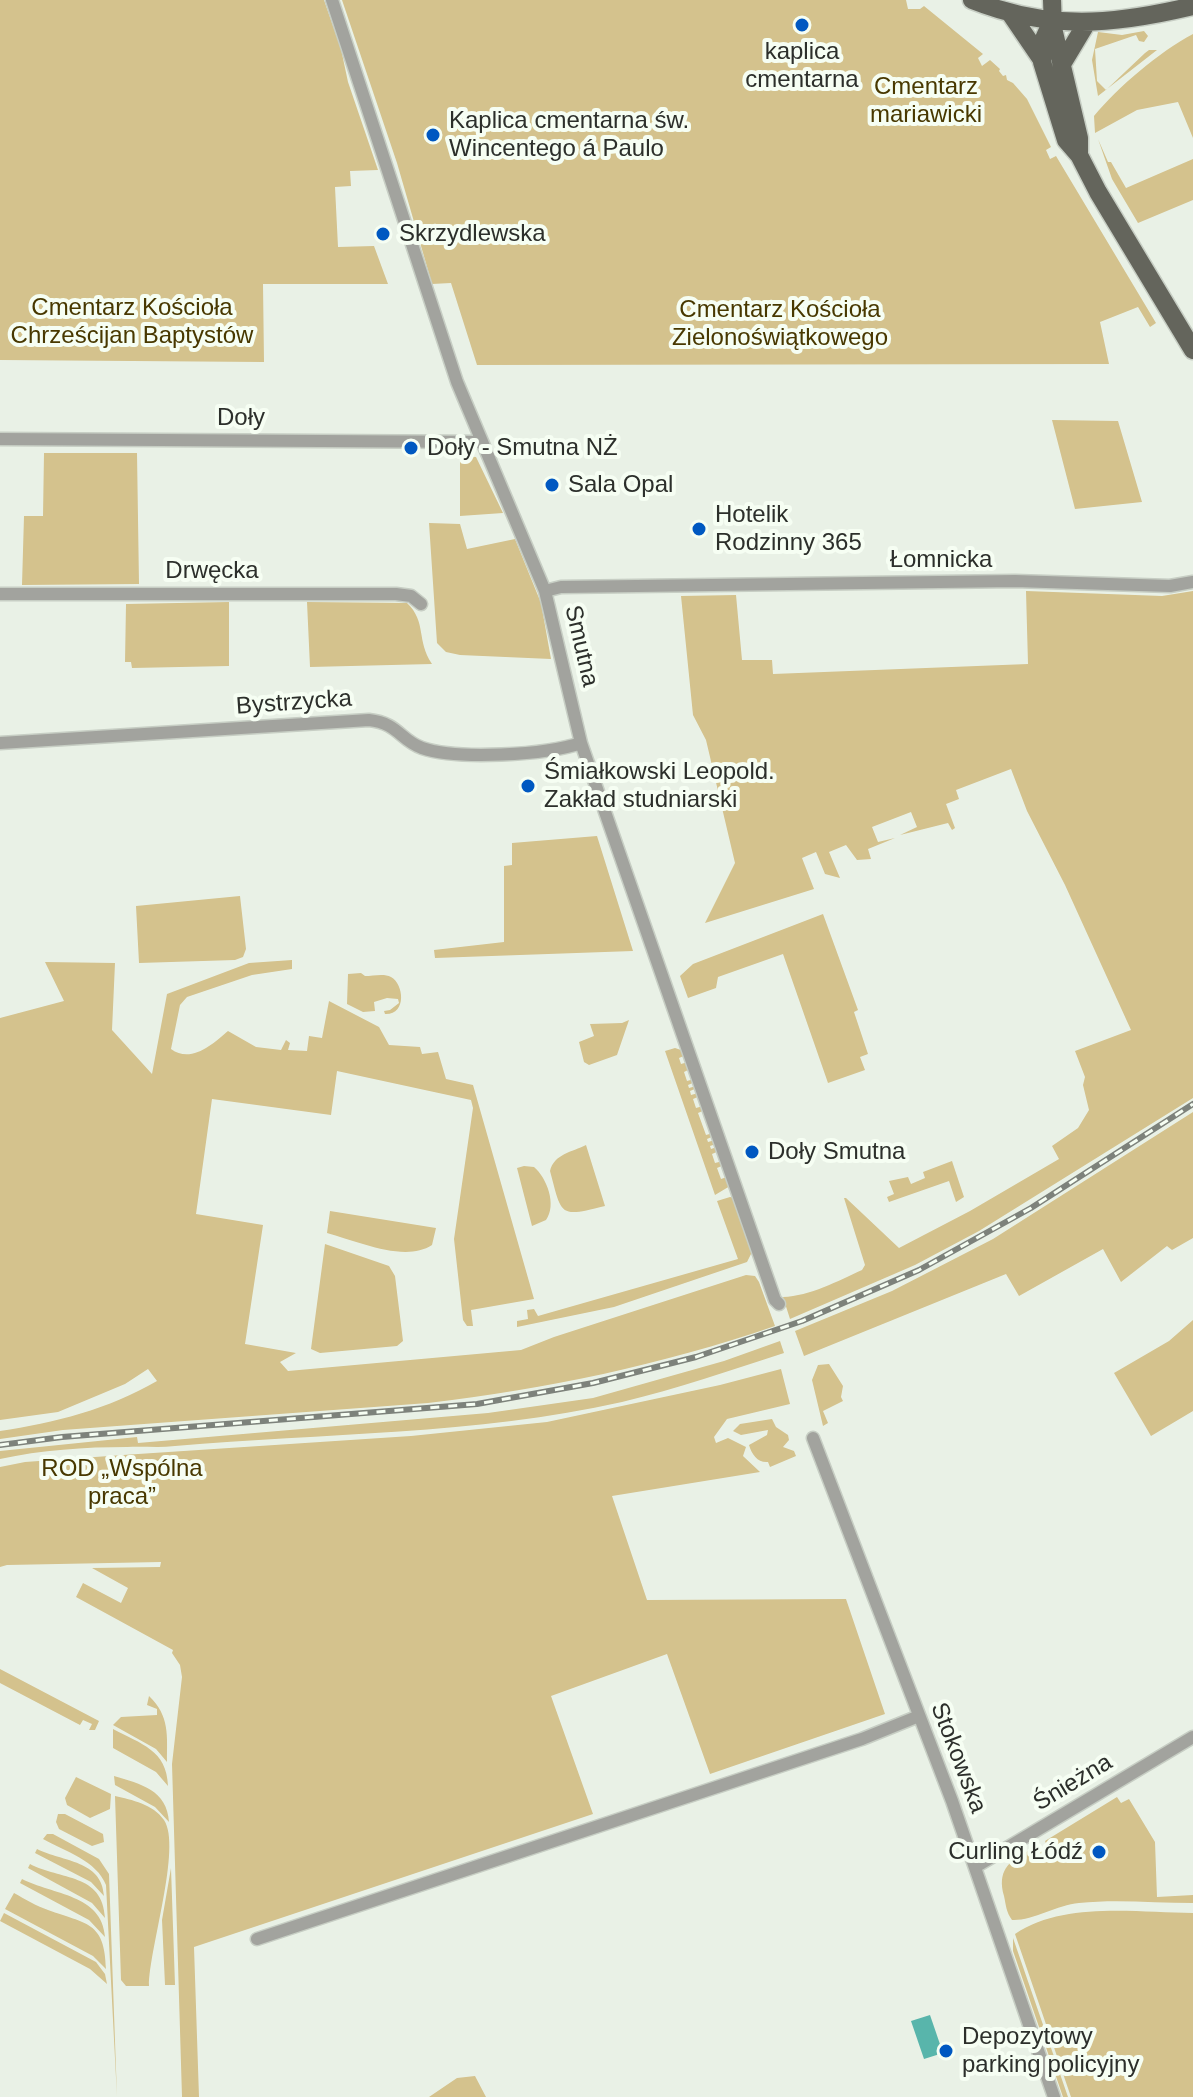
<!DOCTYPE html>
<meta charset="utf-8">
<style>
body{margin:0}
canvas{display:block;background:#e9f1e6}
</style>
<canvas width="1193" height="2097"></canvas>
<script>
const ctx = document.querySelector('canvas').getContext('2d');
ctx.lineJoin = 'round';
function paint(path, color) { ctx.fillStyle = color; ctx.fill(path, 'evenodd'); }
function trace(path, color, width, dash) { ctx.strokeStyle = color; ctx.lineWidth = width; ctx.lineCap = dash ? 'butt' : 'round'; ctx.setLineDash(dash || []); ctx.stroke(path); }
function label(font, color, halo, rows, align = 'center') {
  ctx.font = font + ' Arial,sans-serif'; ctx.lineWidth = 8; ctx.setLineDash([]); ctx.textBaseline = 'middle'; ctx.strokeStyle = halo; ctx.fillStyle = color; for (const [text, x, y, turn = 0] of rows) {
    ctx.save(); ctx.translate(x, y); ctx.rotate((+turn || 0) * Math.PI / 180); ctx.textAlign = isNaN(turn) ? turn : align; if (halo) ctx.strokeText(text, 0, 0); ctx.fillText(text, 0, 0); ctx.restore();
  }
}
const green = new Path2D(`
 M0,0H324L341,49L348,82L378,170L350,171L351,186L335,187L338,247L374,246L388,284H263L264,362L0,360Z
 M342,0H906L908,9H920L924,6L983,54L978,58L982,66L990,60L1000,69L999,71L1003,76L1006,75L1007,80L1013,83L1027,99L1051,147L1046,150L1050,159L1056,156L1156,323L1150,327L1138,307L1100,322L1109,364L477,365L451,283L432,284L397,163Z
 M1144,31L1148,36L1144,42L1139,41L1136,35L1095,49L1097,81L1106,90L1145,53L1149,50H1157L1098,96L1092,60L1098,32L1122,35Z
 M1193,34V138L1178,102L1137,110L1095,133L1094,116C1118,87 1159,52 1193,34Z
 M1098,139L1108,162H1111L1126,188L1193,159V200L1138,223L1112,179Z
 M1052,420L1118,421L1142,502L1075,509Z
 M44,453H137L139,584L22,585L24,516H43Z
 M460,456L476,457L503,513L460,516Z
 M429,523L460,524L467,549L515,539L541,603L551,659L460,655L446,652L437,643Z
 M1026,591L1162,596L1193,591V1098L979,1231L915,1265L790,1319L783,1297C810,1296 838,1281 862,1270L865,1265L844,1198H846L899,1248L970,1211L1059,1159L1052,1146L1078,1128L1089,1110L1083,1085L1085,1077L1075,1051L1131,1030L1065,885L1027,811L1011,769L956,790L959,799L946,804L955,828L952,830L948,823L900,835L917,827L911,812L872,827L878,842L895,838L868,849L871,859L857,860L846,845L829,852L840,878L825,874L816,852L802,858L814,889L705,923L735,863L706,740L693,715L681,596L736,595L742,660H772L773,674L1028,664Z
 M229,602V666L132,668L131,662H125L126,604Z
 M307,602L407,603C427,622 416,640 432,664L310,667Z
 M597,836L633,951L435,958L434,950L504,942V866L512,865V843Z
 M240,896L246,949L243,957L235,960L139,963L136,906Z
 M823,914L858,1010L854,1012L868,1054L860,1057L865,1070L828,1083L783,954L718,977L716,988L688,998L680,976L693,964Z
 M292,960V969L252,975L187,997L180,1005L171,1049C191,1064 213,1044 228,1031L256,1047L281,1050L286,1040L290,1043L288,1050L307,1051L309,1036L322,1038L329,1001L379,1027L389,1045L420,1047L422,1054L438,1052L446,1079L473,1085L534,1299L471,1310L473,1326H467L463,1320L454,1239L473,1108L471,1100L337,1071L331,1115L212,1099L196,1214L263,1225L245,1344L296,1353L280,1362L288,1371L521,1350L554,1337L746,1275L755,1276L759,1282L775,1326C661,1365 547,1389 428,1403L63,1430L0,1439V1431C54,1423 109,1409 157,1381L148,1369L125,1384L58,1412L0,1420V1018L64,1001L45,962L115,963L112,1030L152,1074L167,994L249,963Z
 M361,973L365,976C373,976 384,973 391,977C404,984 407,1015 385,1014L384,1011L390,1010L399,1003L398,999L387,998L374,1002L375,1011L363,1012L347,1004L348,974Z
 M629,1020L617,1055L589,1065L584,1062L579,1042L594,1036L590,1024L622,1023Z
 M675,1048L684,1051L686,1055L679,1058L681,1064L688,1062L690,1069L684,1072L687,1081L694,1079L695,1082L688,1085L689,1088L696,1086L697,1088L690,1091L691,1095L698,1093L700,1096L693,1099L696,1108L703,1106L705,1110L698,1113L706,1135L713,1133L714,1136L707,1139L708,1142L715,1140L716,1144L710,1146L711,1149L717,1147L719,1151L712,1154L715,1163L723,1161L724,1165L717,1168L721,1179L727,1177L730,1186L715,1195L665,1051Z
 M1193,1112V1238L1172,1250L1167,1246L1121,1282L1103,1249L1019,1296L1006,1274L804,1356L795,1331L892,1291L993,1239Z
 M586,1145L605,1206C558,1218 562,1215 550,1171C554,1154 572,1152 586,1145Z
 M952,1161L964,1197L956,1202L949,1181L889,1202L887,1197L894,1194L889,1181L908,1177L911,1184L925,1178L923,1172Z
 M524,1166L534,1167C547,1178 557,1205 546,1220L532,1226L517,1168Z
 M730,1197L735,1198L753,1250L747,1262L614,1307L517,1327V1321L528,1319L527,1310L534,1309L538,1316L738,1259L717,1201Z
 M330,1211L436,1228L432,1245C405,1263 357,1241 327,1233Z
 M325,1244L389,1266L395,1276L403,1341L397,1346L320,1353L311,1349Z
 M1193,1320V1411L1151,1436L1114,1373L1169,1341Z
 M780,1341L784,1353C731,1370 677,1389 622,1402C476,1435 323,1433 175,1446C159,1448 143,1446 127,1447C85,1447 41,1450 0,1459V1451L137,1437L138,1443L488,1413L593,1398L724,1361Z
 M829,1364L843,1386L841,1397L843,1401L823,1411L828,1423L823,1426L812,1380L818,1365Z
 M781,1369L790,1404L727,1419L714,1437L716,1443L728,1438L746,1447L743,1456L760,1472L612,1496L647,1600L846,1599L885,1714L710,1774L667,1654L551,1696L593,1814L194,1947L199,2097H182L172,1764L182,1677L180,1665L172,1653L173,1650L76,1597L83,1583L121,1603L128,1588L92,1568L160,1567L161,1562L7,1565L0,1567V1467L25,1462L123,1455L411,1436L547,1422L720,1385Z
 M772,1419L776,1427L788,1435L789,1440L783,1447L794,1451L796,1456L770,1467L768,1462C758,1463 752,1455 749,1445L767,1435L768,1430L741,1435L733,1431L740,1424Z
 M0,1669L99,1721L95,1730H89L92,1724L83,1720L80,1725L0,1683Z
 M149,1696C170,1716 167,1736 167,1762L156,1749L113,1725L121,1717L157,1715V1709L147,1705Z
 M113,1729C141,1744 167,1750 168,1786L156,1772L113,1748Z
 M114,1776C141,1784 167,1790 169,1822L155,1807L115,1785Z
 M76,1777L111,1794L110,1809L90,1818L67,1805L65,1798Z
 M115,1796C132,1800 153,1804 164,1820C182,1847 149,1949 149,1986H126L121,1980Z
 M1117,1797L1121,1803L1129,1799L1155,1842L1157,1897L1193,1895V1903C1155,1903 1116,1899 1079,1903C1057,1905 1032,1921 1012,1920C1006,1912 1006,1905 1004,1896C997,1872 1008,1861 1028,1851L1032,1856L1048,1848L1045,1841Z
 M58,1814H65L103,1834L104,1842L92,1846L59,1829L56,1822Z
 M47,1834H53L99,1859L109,1874L117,2097L106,1885C97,1861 65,1851 43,1839Z
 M37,1849C63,1862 102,1860 104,1896L91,1882L35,1853Z
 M30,1864C60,1880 103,1873 105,1918L92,1903L28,1868Z
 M171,1868L175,1985H165L162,1920Z
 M22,1879C53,1895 102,1894 105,1937L89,1920L20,1883Z
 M14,1893C25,1899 36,1906 48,1910C86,1924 105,1921 106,1969L93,1956L5,1909Z
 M4,1913L96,1962L105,1974L107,1984L90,1969L0,1921Z
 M1193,1913V2097H1071L1015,1934C1064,1901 1137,1913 1193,1913Z
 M1013,1938L1068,2097H1063L1013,1951Z
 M475,2076L486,2097H429L457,2078Z`);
const water = new Path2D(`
 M930,2015L943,2053L924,2059L911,2021Z`);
const minor = new Path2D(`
 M332,0L457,382L545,591L581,743L775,1300L779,1304
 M0,439L482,442
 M545,591L561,587L1015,581L1170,586L1193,582
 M0,594H396L411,596L421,604
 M0,743L369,720C398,723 400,740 422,748C457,760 546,755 581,743
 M813,1438L952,1801L1054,2097
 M975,1867L1193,1737
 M257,1939L862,1739L919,1716`);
const primary = new Path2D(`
 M972,0C1050,31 1113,25 1193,6
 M1052,0L1053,28L1079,138V155
 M1010,13L1042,60
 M1052,21L1043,41L1042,62L1066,140L1079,155L1098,192L1193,350
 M1062,64L1086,24`);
const rail = new Path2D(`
 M0,1445L62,1437L477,1404L593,1383L696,1357L802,1321L919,1270L1031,1208L1193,1104`);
const markers = [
 [802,25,8,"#0058c1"],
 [433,135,8,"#0058c1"],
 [383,234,8,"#0058c1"],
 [411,448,8,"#0058c1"],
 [552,485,8,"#0058c1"],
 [699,529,8,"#0058c1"],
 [528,786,8,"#0058c1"],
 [752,1152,8,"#0058c1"],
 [1099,1852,8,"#0058c1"],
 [946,2051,8,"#0058c1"]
];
const poiNames = [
 ["kaplica",802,52,"center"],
 ["cmentarna",802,80,"center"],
 ["Kaplica cmentarna św.",449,121],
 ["Wincentego á Paulo",449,149],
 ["Skrzydlewska",399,234],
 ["Doły - Smutna NŻ",427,448],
 ["Sala Opal",568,485],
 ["Hotelik",715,515],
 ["Rodzinny 365",715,543],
 ["Śmiałkowski Leopold.",544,772],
 ["Zakład studniarski",544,800],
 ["Doły Smutna",768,1152],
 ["Curling Łódź",1083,1852,"right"],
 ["Depozytowy",962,2037],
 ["parking policyjny",962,2065]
];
const parkNames = [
 ["Cmentarz",926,87],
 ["mariawicki",926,115],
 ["Cmentarz Kościoła",132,308],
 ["Chrześcijan Baptystów",132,336],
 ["Cmentarz Kościoła",780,310],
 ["Zielonoświątkowego",780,338],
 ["ROD „Wspólna",122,1469],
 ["praca”",122,1497]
];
const streetNames = [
 ["Doły",241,418],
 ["Łomnicka",941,560],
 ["Drwęcka",212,571],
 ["Smutna",581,646,77],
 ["Bystrzycka",294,703,-4],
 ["Stokowska",958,1758,69],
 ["Śnieżna",1073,1783,-31]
];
paint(green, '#d4c28d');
paint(water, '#58b5ab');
trace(minor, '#c7cec4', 15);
trace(primary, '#c7cec4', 21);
trace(minor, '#a2a39e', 12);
trace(primary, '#64655c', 18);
trace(rail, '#7d827b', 6);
trace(rail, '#f6fef3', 3, [9]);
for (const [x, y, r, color] of markers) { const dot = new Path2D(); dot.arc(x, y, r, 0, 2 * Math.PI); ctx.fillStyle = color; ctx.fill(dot); trace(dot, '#f6fef3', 3); }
label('24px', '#2c2f2b', '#f6fef3', poiNames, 'left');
label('24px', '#483800', '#f6fef3', parkNames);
label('24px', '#2c2f2b', '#f6fef3', streetNames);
</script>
